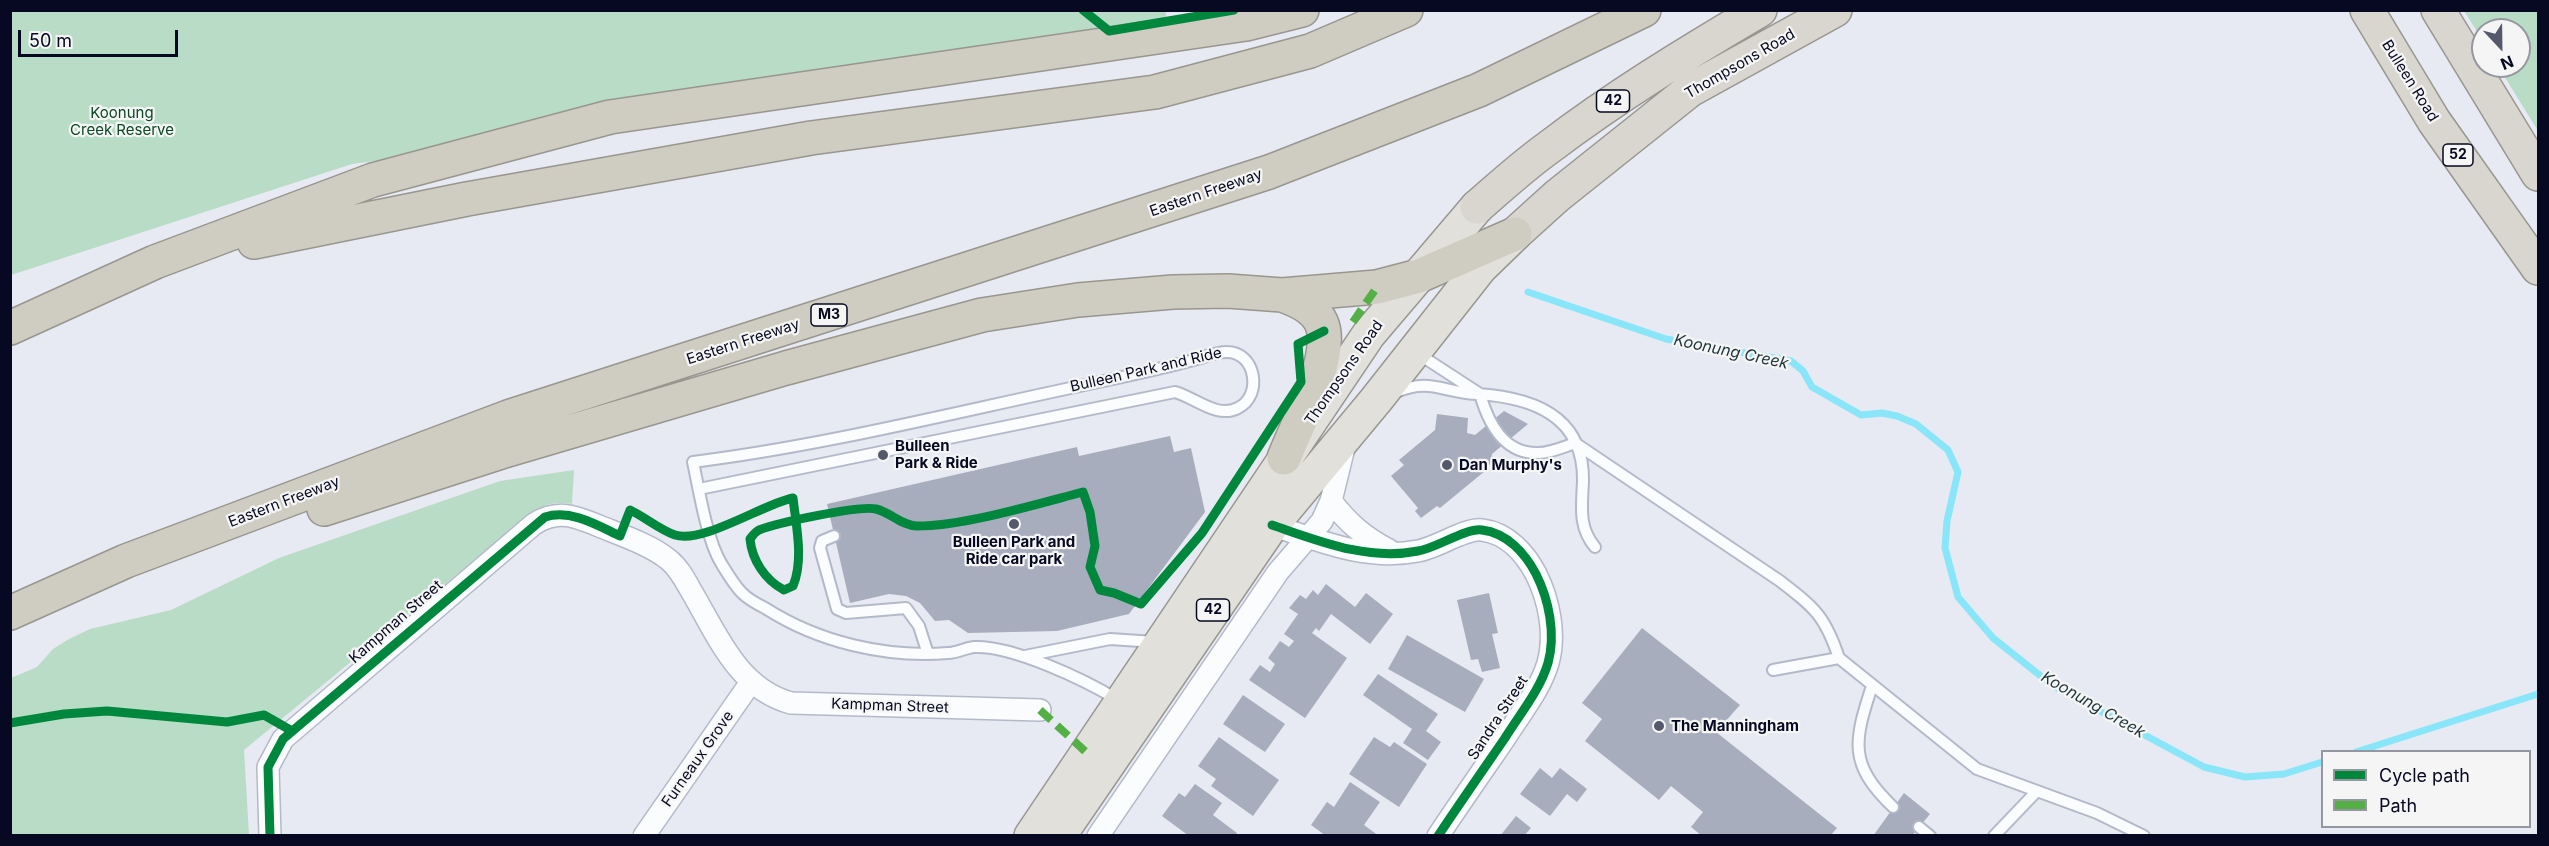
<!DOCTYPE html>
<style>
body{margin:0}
#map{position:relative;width:2549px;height:846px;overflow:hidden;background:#e7eaf2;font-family:Inter,sans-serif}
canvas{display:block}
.frame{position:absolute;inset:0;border:12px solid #060921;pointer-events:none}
.legend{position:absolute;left:2321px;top:750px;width:210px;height:78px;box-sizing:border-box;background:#f5f5f5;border:2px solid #9597a0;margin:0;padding:8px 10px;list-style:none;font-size:18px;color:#060921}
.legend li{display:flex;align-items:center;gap:12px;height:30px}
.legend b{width:30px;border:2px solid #9597a0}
.north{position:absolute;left:2471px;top:18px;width:60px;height:60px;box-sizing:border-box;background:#f5f5f5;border:2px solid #9597a0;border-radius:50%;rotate:158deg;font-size:16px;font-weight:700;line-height:24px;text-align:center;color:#060921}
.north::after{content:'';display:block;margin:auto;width:21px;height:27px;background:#55586a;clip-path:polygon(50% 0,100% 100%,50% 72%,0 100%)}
.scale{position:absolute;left:18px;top:30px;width:160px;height:27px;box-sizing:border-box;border:3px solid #060921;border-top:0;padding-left:8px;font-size:18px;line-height:21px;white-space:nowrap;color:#060921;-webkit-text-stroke:4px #f5f5f5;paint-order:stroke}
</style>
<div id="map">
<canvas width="2549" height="846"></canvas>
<div class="frame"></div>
<ul class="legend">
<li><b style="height:8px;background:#00873e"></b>Cycle path</li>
<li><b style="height:8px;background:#54b045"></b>Path</li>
</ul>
<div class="north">N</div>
<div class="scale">50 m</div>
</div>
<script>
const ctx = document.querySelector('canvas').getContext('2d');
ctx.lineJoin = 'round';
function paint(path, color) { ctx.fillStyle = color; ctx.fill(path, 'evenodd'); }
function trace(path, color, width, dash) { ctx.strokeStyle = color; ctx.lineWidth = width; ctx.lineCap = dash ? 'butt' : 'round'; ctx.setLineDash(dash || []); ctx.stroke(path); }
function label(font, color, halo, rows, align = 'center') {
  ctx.font = font + ' Inter,sans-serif'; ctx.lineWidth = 4.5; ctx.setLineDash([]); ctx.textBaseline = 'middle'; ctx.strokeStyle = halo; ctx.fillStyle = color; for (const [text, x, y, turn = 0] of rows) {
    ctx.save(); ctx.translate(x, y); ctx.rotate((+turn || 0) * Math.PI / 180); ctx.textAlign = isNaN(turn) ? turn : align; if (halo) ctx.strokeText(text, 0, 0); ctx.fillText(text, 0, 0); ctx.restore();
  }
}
const green = new Path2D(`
 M10,11H1166L1165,38L679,119L352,164L11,275Z
 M2464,11H2538V131L2498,66H2519V30H2483V41Z
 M574,470L572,504C556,501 543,504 530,514L244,750L249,835H11V678L37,667L53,649L69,639L90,629L171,610L279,558L500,481Z`);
const stream = new Path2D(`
 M1528,292L1666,339L1791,361L1803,371L1812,387L1861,415L1882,413L1897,416L1916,424L1948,450L1958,472L1947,521L1945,548L1958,597L1993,638L2052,685L2204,767L2245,777L2284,774L2322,762
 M2356,752L2538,694`);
const building = new Path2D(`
 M1504,411L1528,424L1492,454L1490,464L1485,471L1440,508L1437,506L1421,518L1415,511L1418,508L1391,476L1404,465L1399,460L1435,430L1437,414L1468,418L1467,433L1475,435Z
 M1170,436L1174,452L1191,448L1205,512L1129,614L1057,631L968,633L949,620L935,621L920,603L906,596L889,594L850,603L827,504L1077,447L1079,456Z
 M1326,584L1355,607L1366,593L1393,614L1370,644L1331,614L1319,631L1316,628L1312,633L1347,658L1305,718L1249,680L1260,665L1270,672L1275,664L1268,658L1280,641L1289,647L1294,641L1284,634L1298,614L1289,608L1300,595L1306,599L1313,590L1318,595Z
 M1489,593L1498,633L1492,634L1500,668L1482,672L1478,659L1471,660L1457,600Z
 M1642,628L1740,705L1716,732L1837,828L1830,836H1702L1691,827L1703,812L1671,786L1659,800L1585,741L1602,719L1582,703Z
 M1407,635L1484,679L1465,712L1388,669Z
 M1378,674L1438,714L1426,731L1441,742L1428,760L1403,743L1412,729L1363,695Z
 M1243,695L1285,724L1265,752L1223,724Z
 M1219,737L1279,780L1253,816L1211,786L1216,779L1198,766Z
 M1374,737L1390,747L1394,742L1427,764L1399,807L1349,774Z
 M1540,768L1552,778L1560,768L1587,789L1577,802L1567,794L1550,816L1520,794Z
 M1350,782L1380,802L1364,825L1379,836H1326L1311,825L1327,802L1334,807Z
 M1195,784L1222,803L1213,815L1237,833L1235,836H1189L1162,816L1179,793L1185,797Z
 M1904,793L1930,814L1912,836H1873Z
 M1516,816L1531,828L1524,836H1500Z`);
const service = new Path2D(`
 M1417,353L1480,394C1488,422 1503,454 1538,453C1550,453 1564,447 1575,443L1780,581C1815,608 1825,616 1839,658
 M1396,392C1430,378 1442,392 1476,394C1531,397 1584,415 1583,481C1582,506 1578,527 1595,547
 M699,489L1175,392C1196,398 1217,419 1238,408C1263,396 1256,352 1227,352C1215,352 1208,356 1197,359C1165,368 1132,375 1099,382C964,410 829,445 693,462C699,490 707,540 721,563C727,573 734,585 742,593C748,599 757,604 765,608C818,642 885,658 948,653C957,653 965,648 974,647C1012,645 1085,680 1118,700
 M834,536L822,541L820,548L837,609L846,613L906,608L919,626L928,654
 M1025,656L1110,639L1155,642
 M1773,670L1839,658L1977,769L2097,813L2144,836
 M1872,686C1854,741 1848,764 1893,807
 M1919,827L1930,836
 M1994,836L2036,792`);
const minor = new Path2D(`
 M1331,501C1348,523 1364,537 1389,550
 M1272,525C1319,541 1367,561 1418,551C1437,548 1465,528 1482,530C1507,533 1525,553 1536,574C1549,600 1556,634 1548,663C1540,690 1520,714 1505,738C1483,770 1460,803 1438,836
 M270,836L268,767L283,739L534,524C558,509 575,516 599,526C621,535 651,545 669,560C680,569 686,582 693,594C718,637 739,689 791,703L1040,710
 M644,836L751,682
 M1098,836L1278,572L1322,521L1331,501L1345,444`);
const primary = new Path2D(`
 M1031,836L1369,334L1477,207
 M1059,836L1272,525L1376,400L1480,268L1514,235`);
const trunk = new Path2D(`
 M2367,10L2434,121L2538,268
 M2438,10L2538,174
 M1477,207C1500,187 1523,166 1548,148C1615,97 1687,53 1760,10
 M1515,234L1557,196L1690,90L1835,10`);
const motorway = new Path2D(`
 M254,242L467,199L811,138L1155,92L1310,51L1406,10
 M1282,295C1300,301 1322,311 1324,333C1328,369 1297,424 1284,458
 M10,328L155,262L373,180L610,117L1246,24L1302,10
 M324,509L501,452L786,368L982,315L1078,300L1173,292L1228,291L1282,295L1377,287L1419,276L1515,234
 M10,613L126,561L508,417L1269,172L1479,90L1644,10`);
const quiet = new Path2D(`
 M1353,322L1377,287
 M1040,710L1087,753`);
const cycleway = new Path2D(`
 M1083,10L1109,31L1234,10
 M1272,525C1319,541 1367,561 1418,551C1437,548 1465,528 1482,530C1507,533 1525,553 1536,574C1549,600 1556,634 1548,663C1540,690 1520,714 1505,738C1483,770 1460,803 1438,836
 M10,723L64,714L107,711L227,722L264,715L292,731
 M270,836L268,767L283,739L545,517C571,509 597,525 620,536L630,510C645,517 660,530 675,535C703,544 763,504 793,498C796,525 804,560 793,586L784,590C765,580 752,560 750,539C753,535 755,532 759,530C777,523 859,505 876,509C890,512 902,526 917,526C964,526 1037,504 1083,492L1090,512L1095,546L1090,567L1100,590L1114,593L1141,604L1202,533L1301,382L1298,344L1324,331`);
const markers = [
 [883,455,6,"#55586a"],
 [1447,465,6,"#55586a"],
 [1014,524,6,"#55586a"],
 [1659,726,6,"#55586a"]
];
const shields = [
 [1613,101,33],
 [2458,155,30],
 [829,315,36],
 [1213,610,33]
];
const shieldNames = [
 ["42",1613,101],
 ["52",2458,155],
 ["M3",829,315],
 ["42",1213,610]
];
const streetNames = [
 ["Thompsons Road",1740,64,-30],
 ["Bulleen Road",2410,81,58],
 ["Eastern Freeway",1206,193,-19],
 ["Eastern Freeway",743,342,-18],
 ["Bulleen Park and Ride",1146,370,-13],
 ["Thompsons Road",1344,373,-55],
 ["Eastern Freeway",284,502,-21],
 ["Kampman Street",396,622,-41],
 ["Kampman Street",890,706,2],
 ["Sandra Street",1498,718,-57],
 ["Furneaux Grove",698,759,-55]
];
const parkNames = [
 ["Koonung",122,113],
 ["Creek Reserve",122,130]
];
const poiNames = [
 ["Bulleen",895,446],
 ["Park & Ride",895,463],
 ["Dan Murphy's",1459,465],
 ["Bulleen Park and",1014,542,"center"],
 ["Ride car park",1014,559,"center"],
 ["The Manningham",1671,726]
];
const waterNames = [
 ["Koonung Creek",1731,352,12],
 ["Koonung Creek",2093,705,30]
];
paint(green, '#b8dcc5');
trace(stream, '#89e5f8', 7);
paint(building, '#a8adbd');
trace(service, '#b4b9c9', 14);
trace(minor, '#b4b9c9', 24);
trace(primary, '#98968f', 36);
trace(trunk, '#98968f', 36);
trace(motorway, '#98968f', 36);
trace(service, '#fbfcfd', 10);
trace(minor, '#fbfcfd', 21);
trace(primary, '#e1e0da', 33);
trace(trunk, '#d8d6ce', 33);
trace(motorway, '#cfccc2', 33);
trace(quiet, '#54b045', 8, [15, 8]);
trace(cycleway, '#00873e', 9);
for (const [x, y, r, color] of markers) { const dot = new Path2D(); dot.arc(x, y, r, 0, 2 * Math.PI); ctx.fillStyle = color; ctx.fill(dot); trace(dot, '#f5f5f5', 2); }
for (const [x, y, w] of shields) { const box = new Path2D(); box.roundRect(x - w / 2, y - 11, w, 22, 4.5); ctx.fillStyle = '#f5f5f5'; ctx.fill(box); trace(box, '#060921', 1.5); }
label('bold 14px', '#060921', null, shieldNames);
label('15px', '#060921', '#f5f5f5', streetNames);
label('15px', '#0a4823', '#f5f5f5', parkNames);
label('bold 15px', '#060921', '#f5f5f5', poiNames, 'left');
label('italic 16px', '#1e3539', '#f5f5f5', waterNames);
</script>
